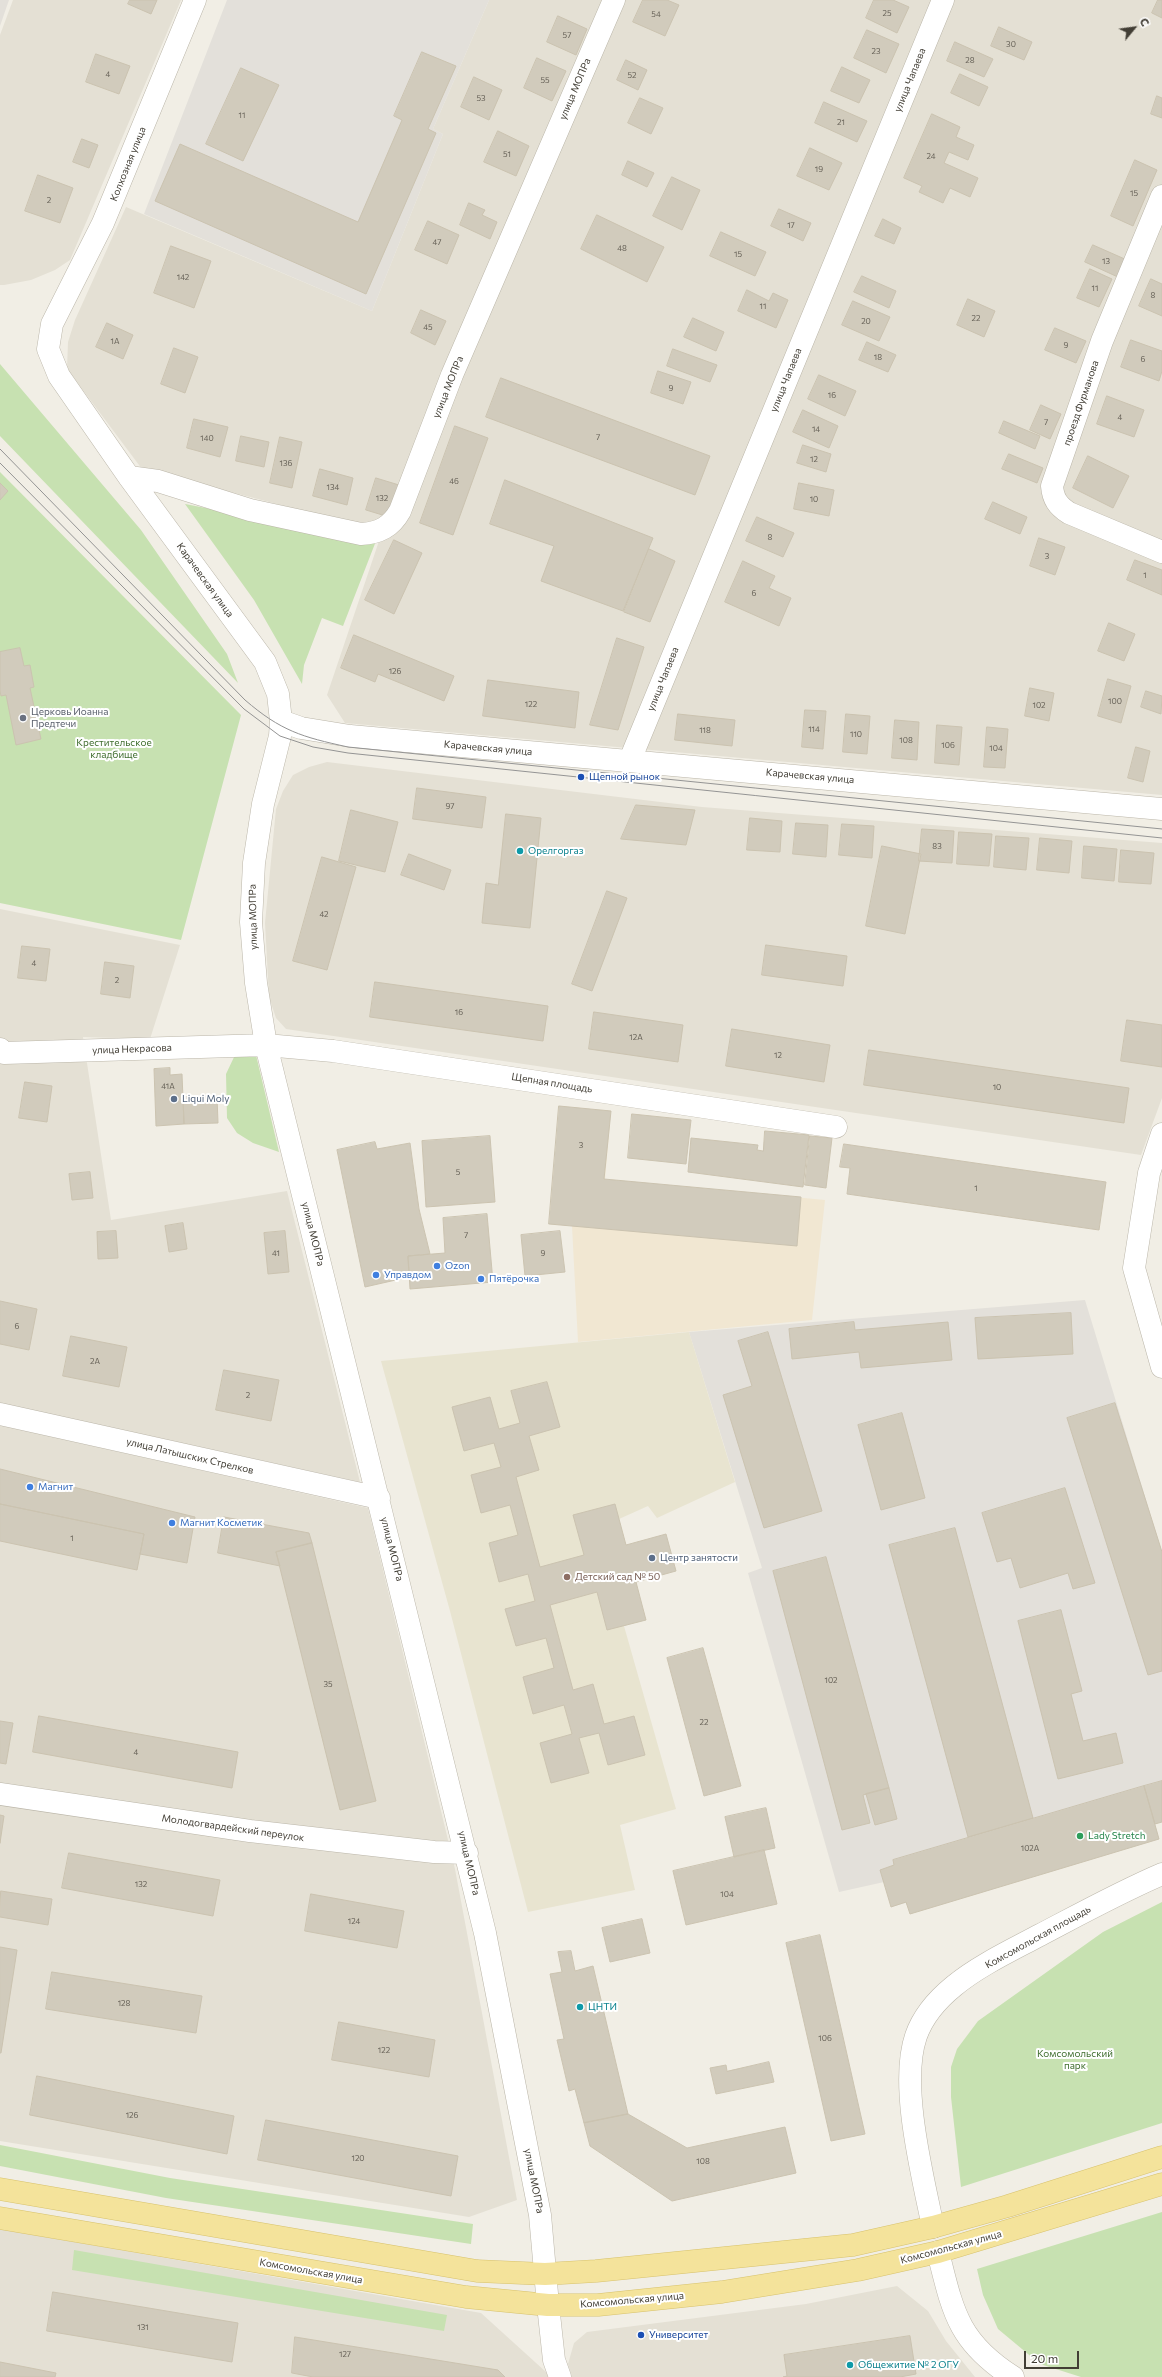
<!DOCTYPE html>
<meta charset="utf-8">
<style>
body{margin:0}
#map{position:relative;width:1162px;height:2377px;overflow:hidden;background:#f1eee5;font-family:Commissioner,sans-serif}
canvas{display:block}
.north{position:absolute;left:1114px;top:8px;width:40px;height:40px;-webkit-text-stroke:3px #fff;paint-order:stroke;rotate:61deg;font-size:11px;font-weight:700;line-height:16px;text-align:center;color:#423e35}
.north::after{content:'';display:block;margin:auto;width:14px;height:18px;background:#423e35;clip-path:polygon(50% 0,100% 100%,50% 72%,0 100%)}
.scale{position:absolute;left:1024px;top:2351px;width:55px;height:18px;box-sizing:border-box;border:2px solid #423e35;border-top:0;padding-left:5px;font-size:12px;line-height:14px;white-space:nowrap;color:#423e35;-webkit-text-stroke:3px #fff;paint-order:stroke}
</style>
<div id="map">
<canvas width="1162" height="2377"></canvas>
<div class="north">С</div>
<div class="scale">20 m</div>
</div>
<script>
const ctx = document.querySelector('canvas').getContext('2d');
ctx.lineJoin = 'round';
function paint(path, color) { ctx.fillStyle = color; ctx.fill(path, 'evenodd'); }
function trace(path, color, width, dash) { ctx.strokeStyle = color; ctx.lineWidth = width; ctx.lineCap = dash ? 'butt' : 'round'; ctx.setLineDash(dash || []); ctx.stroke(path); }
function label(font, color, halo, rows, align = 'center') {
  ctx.font = font + ' Commissioner,sans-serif'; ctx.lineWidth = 4; ctx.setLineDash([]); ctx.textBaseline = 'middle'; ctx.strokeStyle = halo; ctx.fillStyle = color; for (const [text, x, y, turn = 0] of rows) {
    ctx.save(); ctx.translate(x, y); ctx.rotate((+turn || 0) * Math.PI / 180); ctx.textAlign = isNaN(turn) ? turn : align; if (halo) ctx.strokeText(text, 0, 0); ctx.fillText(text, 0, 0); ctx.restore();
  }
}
const residential = new Path2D(`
 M13,0H181L70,260L55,270L31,280L4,285H0V35Z
 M489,0H1162V795L345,723L327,695L379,541L327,517L142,469L67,369L68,342L75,320L126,207L372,311L443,134L433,129Z
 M327,762L702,807L1162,843V1098L1141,1155L286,1029L276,1018L269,997L265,923L276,809L283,791L293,775L309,767Z
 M0,909L180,945L150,1039L83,1037L111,1220L287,1191L360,1482L0,1403Z
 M0,1425L368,1508L455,1869L517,2200L469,2217L0,2141Z
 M0,2229L481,2313L546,2372L548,2377H0Z
 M897,2286L928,2311L946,2341L975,2377H572L568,2364L574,2343L587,2332L806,2304Z`);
const commercial = new Path2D(`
 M559,1106L611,1111L605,1179L825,1200L812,1320L578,1342L572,1226L549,1224Z`);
const industrial = new Path2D(`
 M0,0H9L0,26Z
 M227,0H489L433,129L443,134L372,311L144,214Z
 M1085,1300L1162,1552V1822L1155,1824L1159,1839L910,1914L906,1903L891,1907L884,1882L839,1892L748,1573L762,1568L689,1332Z`);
const education = new Path2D(`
 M689,1332L735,1482L657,1518L648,1506L619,1519L646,1620L624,1626L676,1809L620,1825L635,1890L528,1912L450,1611L381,1361Z`);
const green = new Path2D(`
 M0,364L141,530L227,654L238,683L0,436Z
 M0,472L241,715L181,940L0,903Z
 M185,504L376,541L343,626L322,618L304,665L302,684L254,600Z
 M235,1055H256L279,1152L253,1143L237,1133L227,1118L226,1074Z
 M1162,1902V2123L961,2187L951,2097V2067L957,2049L978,2021L1103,1932Z
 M0,2145L170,2178L473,2224L471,2244L166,2198L0,2166Z
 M1162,2212V2377H1081L1040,2364L998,2329L983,2295L977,2269Z
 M74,2250L447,2315L444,2331L72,2270Z`);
const building = new Path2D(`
 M130,0H157L151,14L128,4Z
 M643,0H667L679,5L665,36L633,22Z
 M874,0H893L909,7L897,33L866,18Z
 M1158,0H1162V18L1152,13Z
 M558,16L587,29L576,55L547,42Z
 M999,27L1032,42L1024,60L991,46Z
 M867,30L899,44L886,73L854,58Z
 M955,42L993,59L984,77L947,61Z
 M422,52L456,66L428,129L436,133L366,294L155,201L180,144L358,222L402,120L394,116Z
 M96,54L130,66L119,94L86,82Z
 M537,58L566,71L552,101L524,88Z
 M626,60L647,70L638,90L617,80Z
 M842,67L870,80L859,103L831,91Z
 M241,68L279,85L243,161L206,144Z
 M960,74L988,87L979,106L951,93Z
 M474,77L502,90L489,120L461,107Z
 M1157,96L1162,98V118L1151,114Z
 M640,98L663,108L651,134L628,123Z
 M824,102L867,121L857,142L815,123Z
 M932,114L960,127L956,137L974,145L968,160L949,152L944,163L978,178L970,197L950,188L943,203L919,192L922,186L904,178Z
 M498,131L529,146L516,176L484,162Z
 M82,139L98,145L89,168L73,162Z
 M810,148L842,163L829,190L797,176Z
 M1135,160L1157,170L1133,226L1111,216Z
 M628,161L654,173L647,187L622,175Z
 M38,175L73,188L60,223L25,211Z
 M672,177L700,190L682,230L653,216Z
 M469,203L485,210L482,215L497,222L490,239L460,225Z
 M779,209L811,223L803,241L771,226Z
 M597,215L664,247L647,282L581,249Z
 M883,219L901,228L894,244L875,236Z
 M428,221L459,235L447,264L415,250Z
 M721,232L766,252L755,276L710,256Z
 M1093,245L1127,260L1120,278L1085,262Z
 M171,246L211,261L194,308L154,293Z
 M1090,269L1112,279L1099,307L1077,298Z
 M862,276L896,291L889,308L854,292Z
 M1151,279L1162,284V316L1139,306Z
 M747,290L769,301L773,293L788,300L776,328L738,311Z
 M968,299L995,311L984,337L957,325Z
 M853,301L890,317L879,341L842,325Z
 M421,310L446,321L435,345L411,333Z
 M693,318L724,332L716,351L684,337Z
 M107,323L133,335L123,359L96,347Z
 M1055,328L1086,341L1076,363L1045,350Z
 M1131,340L1162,351V371L1159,381L1121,367Z
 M867,342L896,355L888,372L859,360Z
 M174,348L198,357L185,393L161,384Z
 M673,349L717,365L710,382L667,366Z
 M658,371L691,382L683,404L651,393Z
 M819,375L856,391L845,416L808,399Z
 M501,378L710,456L695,495L486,417Z
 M1107,396L1144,410L1134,437L1097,424Z
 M1041,405L1061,414L1050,439L1030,430Z
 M803,410L838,426L829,448L793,432Z
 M194,419L228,427L220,457L187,448Z
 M1004,421L1040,436L1035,449L999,433Z
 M455,426L488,438L453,535L420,523Z
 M241,436L269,442L264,467L236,461Z
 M280,437L302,442L292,488L270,483Z
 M803,445L831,454L826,472L797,463Z
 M1009,454L1043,468L1037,483L1002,469Z
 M1088,456L1129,476L1113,508L1073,488Z
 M320,469L353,478L347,505L313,496Z
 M376,478L399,485L389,517L366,510Z
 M505,480L653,538L623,611L541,581L554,546L490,524Z
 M0,483L8,491L0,500Z
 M799,483L834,490L829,516L794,509Z
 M993,502L1027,517L1020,534L985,519Z
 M757,517L794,533L783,557L746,541Z
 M1039,538L1065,547L1055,575L1030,566Z
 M394,540L422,553L394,614L365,600Z
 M649,549L675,561L650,622L624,612Z
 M1135,560L1162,570V595L1127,580Z
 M743,561L775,576L769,588L791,598L779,626L725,602Z
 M1109,623L1135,634L1124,661L1098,651Z
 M354,635L454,676L444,701L378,674L375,682L341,668Z
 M617,638L644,647L618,730L590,725Z
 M20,648L24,666L30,665L34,687L30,688L41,739L16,745L6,695L1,696L0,691V652Z
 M1108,679L1131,686L1121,723L1098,716Z
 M488,680L579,692L575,728L483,716Z
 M1030,688L1054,693L1049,721L1025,716Z
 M1146,691L1162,696L1161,714L1141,707Z
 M805,710L826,711L823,749L802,747Z
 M678,714L735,720L732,746L675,740Z
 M846,714L870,716L867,754L843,752Z
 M895,720L919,722L917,760L892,758Z
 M937,725L962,727L959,765L935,763Z
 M987,727L1008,729L1005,768L984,767Z
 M1136,747L1150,751L1143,782L1128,778Z
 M417,788L486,797L482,828L413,819Z
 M636,805L695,810L686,845L621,839Z
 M351,810L398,822L385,872L339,861Z
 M506,814L541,818L530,928L482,923L486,883L498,885Z
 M750,818L782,821L780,852L747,850Z
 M796,823L828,825L826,857L793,854Z
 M842,824L874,826L872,858L839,855Z
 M922,829L954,831L952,863L919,861Z
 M959,832L992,834L989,866L957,864Z
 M996,836L1029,838L1026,870L994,867Z
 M1040,838L1072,841L1069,873L1037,870Z
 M882,846L921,854L905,934L866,926Z
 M1084,846L1117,849L1114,881L1082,878Z
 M1121,850L1154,853L1151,884L1119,882Z
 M409,854L451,870L444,890L401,875Z
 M322,857L356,867L327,970L293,961Z
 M607,891L627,898L592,991L572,984Z
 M766,945L847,956L843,986L762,975Z
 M22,946L50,949L46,981L18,978Z
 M105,962L134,966L130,998L101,994Z
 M375,982L548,1006L543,1041L370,1017Z
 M594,1012L683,1025L678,1062L589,1049Z
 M1127,1020L1162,1025V1067L1121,1061Z
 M732,1029L830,1045L824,1082L726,1066Z
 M869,1050L1129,1088L1124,1123L864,1085Z
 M170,1068V1075L182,1074L184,1124L156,1126L154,1069Z
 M25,1082L52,1086L47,1122L19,1118Z
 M217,1096L218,1123L184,1124L183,1097Z
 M559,1106L611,1111L604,1179L801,1197L797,1246L549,1224Z
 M632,1114L691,1120L686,1164L628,1158Z
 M765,1131L809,1135L803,1187L688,1172L691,1138L758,1145L757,1150L763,1151Z
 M490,1136L495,1202L426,1207L422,1141Z
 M810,1136L832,1138L826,1188L805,1185Z
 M375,1142L377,1149L410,1143L419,1209L430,1254L408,1256L409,1277L365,1287L337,1150Z
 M844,1144L1106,1182L1099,1230L847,1194L850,1168L840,1167Z
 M90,1172L93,1198L72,1200L69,1174Z
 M487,1214L493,1282L410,1289L408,1256L445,1253L443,1218Z
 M183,1223L187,1249L169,1252L165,1226Z
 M116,1231L118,1258L98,1259L97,1232Z
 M285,1231L289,1272L268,1274L264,1233Z
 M560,1231L565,1272L525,1276L521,1235Z
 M0,1301L37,1309L29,1350L0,1344Z
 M1071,1313L1073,1354L978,1359L975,1318Z
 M854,1322L855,1330L948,1322L952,1360L861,1368L859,1352L792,1359L789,1329Z
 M768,1332L822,1511L764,1528L723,1395L752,1386L738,1341Z
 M71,1336L127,1347L119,1387L63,1376Z
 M224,1370L279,1380L271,1421L216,1410Z
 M547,1382L560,1427L529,1436L539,1470L516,1477L540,1567L584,1555L573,1515L615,1504L626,1545L666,1534L676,1571L636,1582L646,1620L607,1630L597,1592L550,1605L573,1690L593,1684L604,1724L634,1716L645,1755L608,1765L599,1733L579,1738L589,1773L551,1783L540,1743L572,1734L564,1705L533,1714L523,1677L554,1668L546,1638L516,1646L505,1609L535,1601L528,1574L499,1582L489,1543L518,1535L510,1505L481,1513L471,1475L501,1467L494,1443L464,1451L452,1407L490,1397L499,1429L520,1423L511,1391Z
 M1115,1403L1162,1552V1671L1148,1675L1067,1418Z
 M902,1413L925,1498L881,1510L858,1425Z
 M0,1469L195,1517L187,1563L140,1554L144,1534L0,1504Z
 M1065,1488L1095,1583L1073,1589L1068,1573L1020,1588L1011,1558L997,1562L982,1513Z
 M0,1504L144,1534L137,1570L0,1541Z
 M224,1517L309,1533L312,1543L276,1552L280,1566L218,1553Z
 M955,1528L1033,1818L968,1837L889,1545Z
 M312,1543L376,1801L340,1810L276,1552Z
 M826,1557L889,1788L863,1795L870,1823L842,1830L773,1571Z
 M1061,1610L1082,1691L1071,1694L1083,1741L1116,1733L1123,1763L1058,1779L1018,1621Z
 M703,1648L741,1786L704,1796L667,1658Z
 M39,1716L238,1752L232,1788L33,1752Z
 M0,1721L13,1723L6,1764L0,1763Z
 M1162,1781V1822L1155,1824L1144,1786Z
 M1144,1786L1159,1839L910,1914L906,1902L891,1907L880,1870L894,1865L893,1860Z
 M889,1788L897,1819L875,1825L866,1794Z
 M766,1808L775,1848L734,1857L725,1817Z
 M0,1815L4,1816L0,1843Z
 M764,1850L777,1904L686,1925L673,1871Z
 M69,1853L220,1880L213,1916L62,1888Z
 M1,1891L52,1899L48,1925L0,1917Z
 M311,1894L404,1911L397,1948L305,1931Z
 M642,1919L650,1953L610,1962L602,1928Z
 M820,1935L865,2134L831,2141L786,1943Z
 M0,1947L17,1950L1,2053H0Z
 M571,1951L575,1971L593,1966L628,2114L584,2123L575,2089L569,2091L557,2040L564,2039L550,1974L562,1972L558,1952Z
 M52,1972L202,1996L196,2033L46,2009Z
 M339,2022L435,2040L429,2077L332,2060Z
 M769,2062L774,2082L716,2094L710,2068L726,2065L727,2071Z
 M37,2076L234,2116L227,2154L30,2115Z
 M628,2114L687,2148L785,2127L796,2173L672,2201L590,2146L584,2123Z
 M266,2120L458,2156L451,2196L258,2160Z
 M53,2292L238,2323L232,2362L47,2331Z
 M910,2336L916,2374L900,2377H783L787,2376L784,2355Z
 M295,2337L498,2370L505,2377H313L292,2373Z
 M0,2362L56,2373L55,2377H0Z`);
const minor = new Path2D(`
 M195,0L103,223L52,324L48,349L59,376L129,477L265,662L278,694L281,721L280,736L263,804L254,863L251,922L256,983L266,1045L485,1933L540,2215L548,2305L554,2360L560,2377
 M1162,196L1102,341L1052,486C1053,499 1058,506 1069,513L1162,552
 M129,477L158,481L250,510L361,534C379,533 391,527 400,511L452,375L614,0
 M281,721L301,728L350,736L1162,809
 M630,760L943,0
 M0,1049L4,1053L266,1045L333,1051L836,1127
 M1162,1134L1149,1173L1134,1268L1162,1367
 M0,1414L379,1498
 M0,1794L250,1831L434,1852L467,1853
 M933,2227C923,2177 899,2085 916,2036C923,2016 938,1999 954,1986C978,1966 1012,1950 1040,1935C1080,1914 1120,1892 1162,1874
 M938,2252C953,2312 958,2342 1013,2377`);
const major = new Path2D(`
 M0,2189L477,2271L545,2274L596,2271L853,2245L933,2227L1008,2206L1162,2157
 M0,2218L466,2297L548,2305H598L722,2292L858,2270L938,2252L1162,2184`);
const tram = new Path2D(`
 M0,449L245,700C281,731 302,737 348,747L1162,829
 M0,463L244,709L280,736L313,747L348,753L1162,838`);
const markers = [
 [23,718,4,"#6b7280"],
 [581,777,4,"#1a4fb4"],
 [520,851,4,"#0f9aa8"],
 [174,1099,4,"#5c6f8a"],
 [437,1266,4,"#3f7fe0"],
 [376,1275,4,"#3f7fe0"],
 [481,1279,4,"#3f7fe0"],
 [30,1487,4,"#3f7fe0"],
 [172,1523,4,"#3f7fe0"],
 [652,1558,4,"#5c6f8a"],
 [567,1577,4,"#8d6e63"],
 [1080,1836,4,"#2e9e5b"],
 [580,2007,4,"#0f9aa8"],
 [641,2335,4,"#1a4fb4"],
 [850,2365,4,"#0f9aa8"]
];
const numberNames = [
 ["25",887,13],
 ["54",656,14],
 ["57",567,35],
 ["30",1011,44],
 ["23",876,51],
 ["28",970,60],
 ["4",108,74],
 ["52",632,75],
 ["55",545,80],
 ["53",481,98],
 ["11",242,115],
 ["21",841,122],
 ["51",507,154],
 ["24",931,156],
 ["19",819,169],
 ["15",1134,193],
 ["2",49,200],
 ["17",791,225],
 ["47",437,242],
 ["48",622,248],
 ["15",738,254],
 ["13",1106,261],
 ["142",183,277],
 ["11",1095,288],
 ["8",1153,295],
 ["11",763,306],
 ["22",976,318],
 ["20",866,321],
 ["45",428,327],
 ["1А",115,341],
 ["9",1066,345],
 ["18",878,357],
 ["6",1143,359],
 ["9",671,388],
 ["16",832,395],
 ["4",1120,417],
 ["7",1046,422],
 ["14",816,429],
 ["7",598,437],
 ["140",207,438],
 ["12",814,459],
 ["136",286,463],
 ["46",454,481],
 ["134",333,487],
 ["132",382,498],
 ["10",814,499],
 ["8",770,537],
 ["3",1047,556],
 ["1",1145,575],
 ["6",754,593],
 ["126",395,671],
 ["100",1115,701],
 ["122",531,704],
 ["102",1039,705],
 ["114",814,729],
 ["118",705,730],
 ["110",856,734],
 ["108",906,740],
 ["106",948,745],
 ["104",996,748],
 ["97",450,806],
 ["83",937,846],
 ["42",324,914],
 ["4",34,963],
 ["2",117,980],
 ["16",459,1012],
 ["12А",636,1037],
 ["12",778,1055],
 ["41А",168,1086],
 ["10",997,1087],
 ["3",581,1145],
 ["5",458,1172],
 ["1",976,1188],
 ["7",466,1235],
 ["41",276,1253],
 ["9",543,1253],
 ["6",17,1326],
 ["2А",95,1361],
 ["2",248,1395],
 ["1",72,1538],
 ["102",831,1680],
 ["35",328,1684],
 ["22",704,1722],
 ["4",136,1752],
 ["102А",1030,1848],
 ["132",141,1884],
 ["104",727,1894],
 ["124",354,1921],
 ["128",124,2003],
 ["106",825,2038],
 ["122",384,2050],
 ["126",132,2115],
 ["120",358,2158],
 ["108",703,2161],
 ["131",143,2327],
 ["127",345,2354]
];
const streetNames = [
 ["улица Чапаева",910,80,-68],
 ["улица МОПРа",575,89,-67],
 ["Колхозная улица",128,164,-68],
 ["улица Чапаева",786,380,-68],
 ["улица МОПРа",448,387,-68],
 ["проезд Фурманова",1081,403,-71],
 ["Карачевская улица",205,580,54],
 ["улица Чапаева",663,679,-68],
 ["Карачевская улица",488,748,5],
 ["Карачевская улица",810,776,5],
 ["улица МОПРа",253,917,-91],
 ["улица Некрасова",132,1049,-2],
 ["Щепная площадь",552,1083,9],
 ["улица МОПРа",313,1234,76],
 ["улица Латышских Стрелков",190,1456,13],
 ["улица МОПРа",392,1549,76],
 ["Молодогвардейский переулок",233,1828,8],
 ["улица МОПРа",469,1863,77],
 ["Комсомольская площадь",1038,1937,-29],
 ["улица МОПРа",534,2181,79],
 ["Комсомольская улица",951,2247,-15],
 ["Комсомольская улица",311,2271,10],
 ["Комсомольская улица",632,2300,-5]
];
const worshipNames = [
 ["Церковь Иоанна",31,712],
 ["Предтечи",31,724]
];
const parkNames = [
 ["Крестительское",114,743],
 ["кладбище",114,755],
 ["Комсомольский",1075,2054],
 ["парк",1075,2066]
];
const transitNames = [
 ["Щепной рынок",589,777],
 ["Университет",649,2335]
];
const cultureNames = [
 ["Орелгоргаз",528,851],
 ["ЦНТИ",588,2007],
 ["Общежитие № 2 ОГУ",858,2365]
];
const serviceNames = [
 ["Liqui Moly",182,1099],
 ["Центр занятости",660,1558]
];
const shopNames = [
 ["Ozon",445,1266],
 ["Управдом",384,1275],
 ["Пятёрочка",489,1279],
 ["Магнит",38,1487],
 ["Магнит Косметик",180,1523]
];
const educationNames = [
 ["Детский сад № 50",575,1577]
];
const leisureNames = [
 ["Lady Stretch",1088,1836]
];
paint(residential, '#e4e0d4');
paint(commercial, '#f1e7d2');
paint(industrial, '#e3e0da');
paint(education, '#e8e4d0');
paint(green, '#c7e1b1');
paint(building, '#d1cbbc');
trace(building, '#cbc3b0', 1);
trace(minor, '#bbb6a9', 23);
trace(major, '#d7c26d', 23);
trace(minor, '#fff', 22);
trace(major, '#f4e39b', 22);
trace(tram, '#949494', 1);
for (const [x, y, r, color] of markers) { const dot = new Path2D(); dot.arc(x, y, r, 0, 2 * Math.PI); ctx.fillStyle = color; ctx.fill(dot); trace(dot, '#fff', 1.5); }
label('8px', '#666157', null, numberNames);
label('10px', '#423e35', '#fff', streetNames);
label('10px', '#5b616d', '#fff', worshipNames, 'left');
label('10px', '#406e2f', '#fff', parkNames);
label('10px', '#164399', '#fff', transitNames, 'left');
label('10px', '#0d838f', '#fff', cultureNames, 'left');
label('10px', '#4e5e75', '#fff', serviceNames, 'left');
label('10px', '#366cbe', '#fff', shopNames, 'left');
label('10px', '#785e54', '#fff', educationNames, 'left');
label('10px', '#27864d', '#fff', leisureNames, 'left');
</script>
